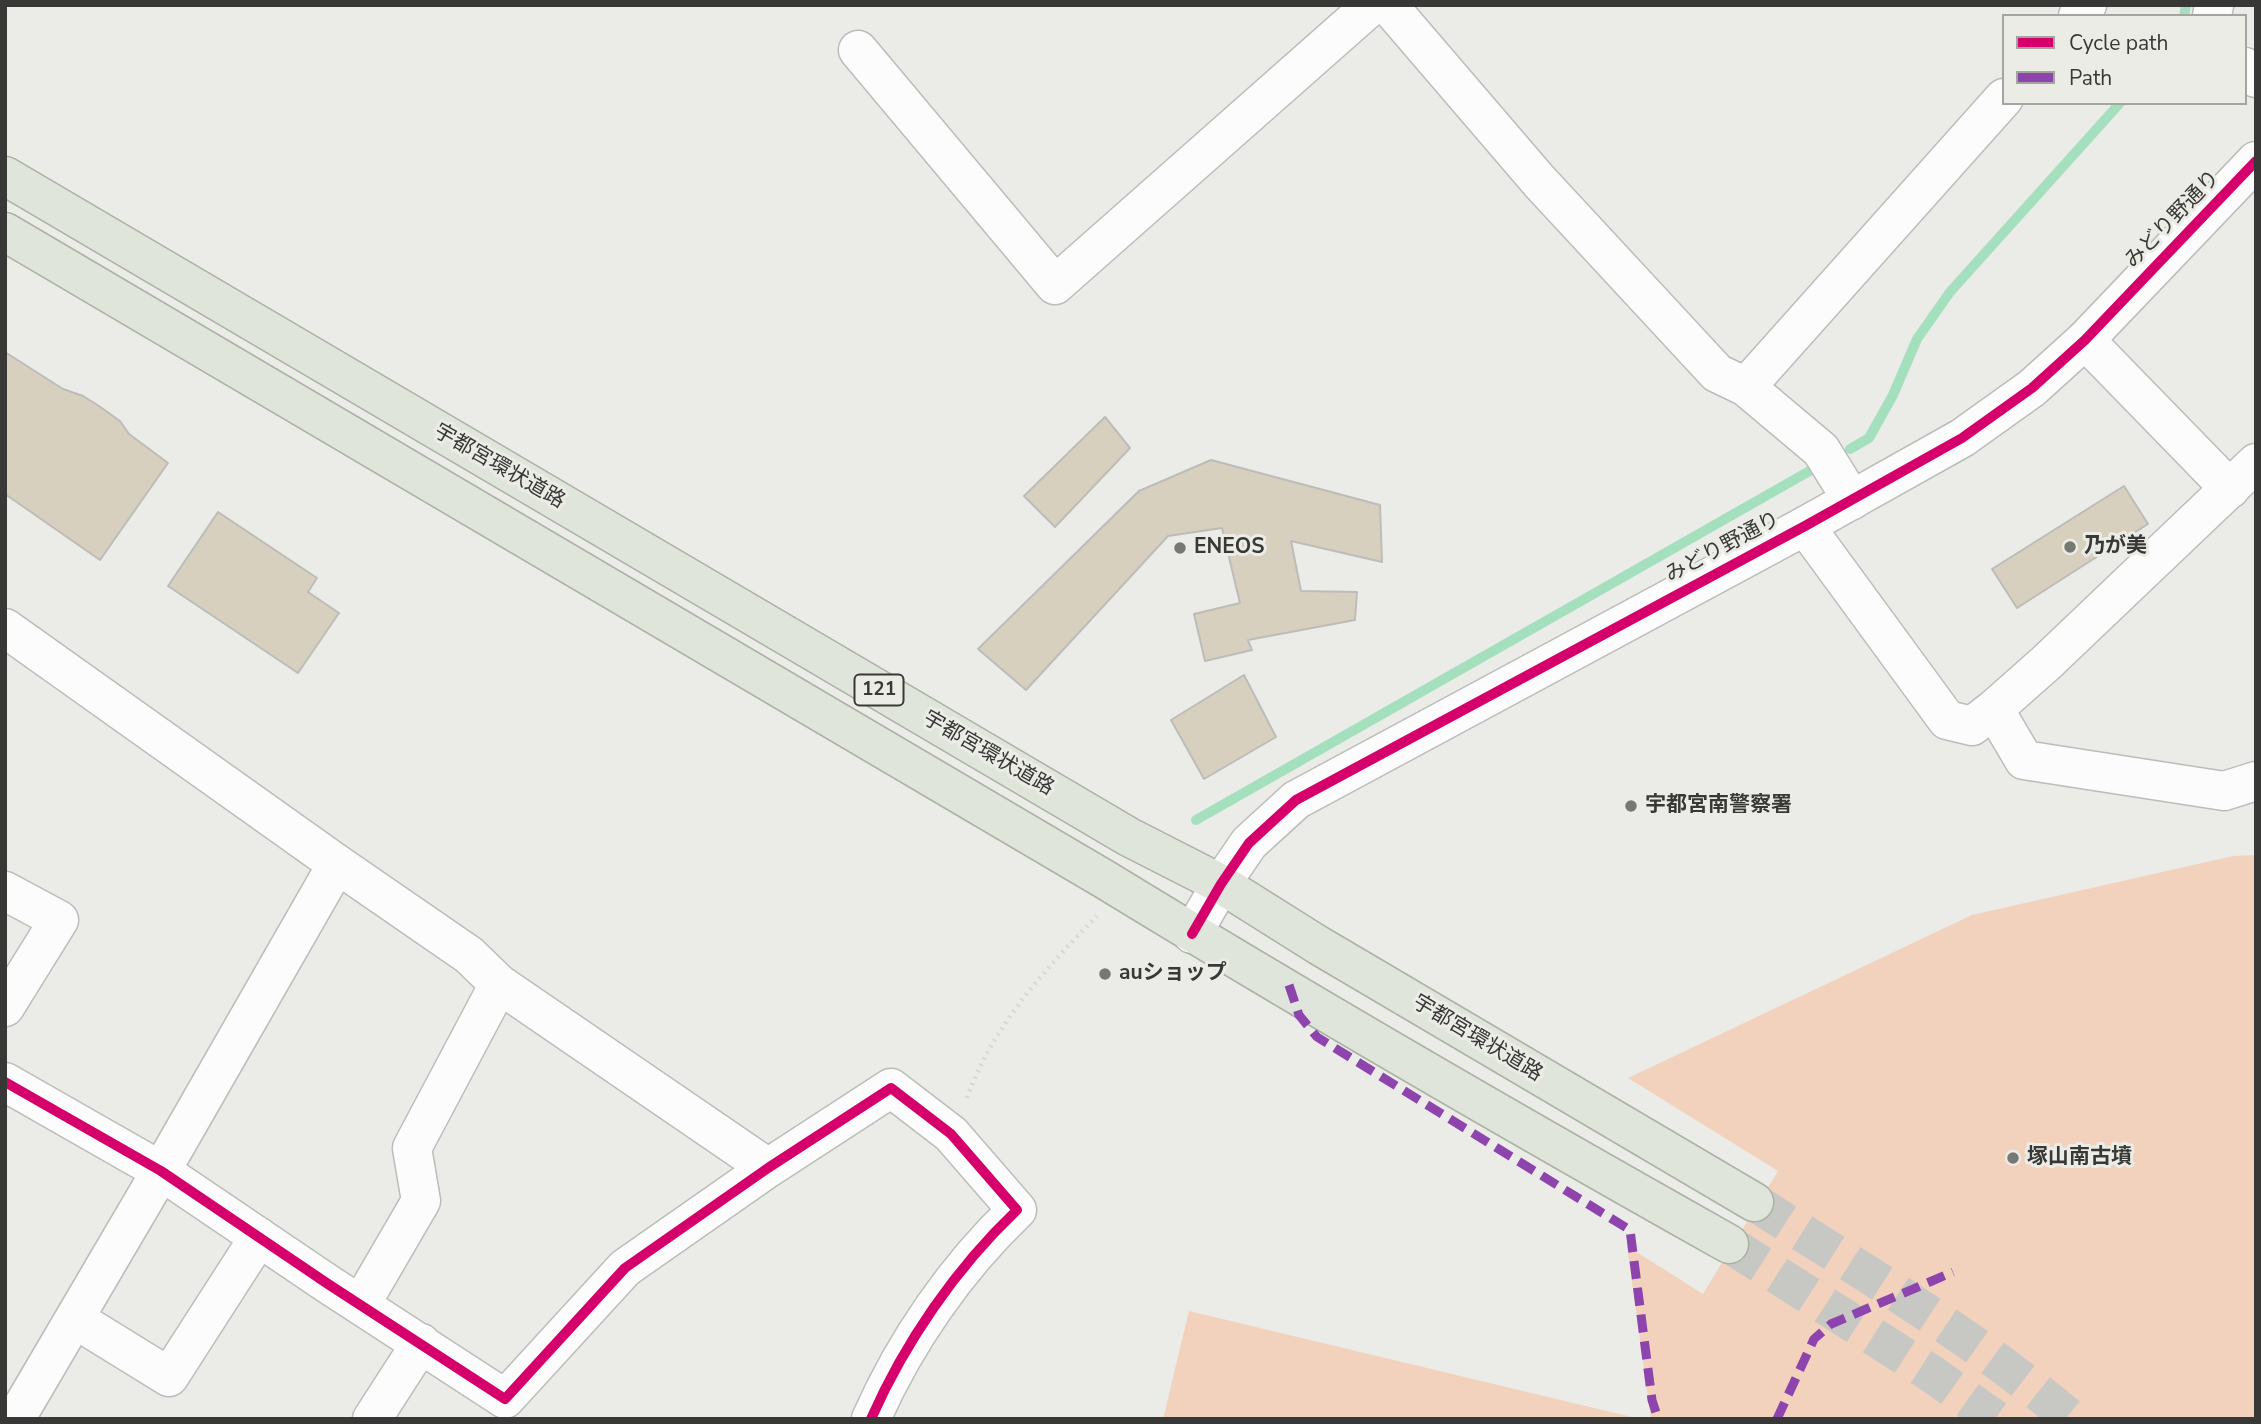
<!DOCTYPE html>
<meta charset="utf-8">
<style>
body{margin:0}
#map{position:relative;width:2261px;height:1424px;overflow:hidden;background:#ebebe8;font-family:"Nunito Sans",sans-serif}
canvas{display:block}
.frame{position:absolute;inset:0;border:7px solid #383836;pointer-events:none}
.legend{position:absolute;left:2002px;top:14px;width:245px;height:91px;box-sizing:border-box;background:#ecece7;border:2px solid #a4a4a0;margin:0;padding:9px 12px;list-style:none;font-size:21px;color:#383836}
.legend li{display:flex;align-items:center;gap:14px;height:35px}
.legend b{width:35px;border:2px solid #a4a4a0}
</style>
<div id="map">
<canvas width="2261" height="1424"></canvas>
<div class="frame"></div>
<ul class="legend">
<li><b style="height:9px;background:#d6006c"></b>Cycle path</li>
<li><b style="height:9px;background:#8e44ad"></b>Path</li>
</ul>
</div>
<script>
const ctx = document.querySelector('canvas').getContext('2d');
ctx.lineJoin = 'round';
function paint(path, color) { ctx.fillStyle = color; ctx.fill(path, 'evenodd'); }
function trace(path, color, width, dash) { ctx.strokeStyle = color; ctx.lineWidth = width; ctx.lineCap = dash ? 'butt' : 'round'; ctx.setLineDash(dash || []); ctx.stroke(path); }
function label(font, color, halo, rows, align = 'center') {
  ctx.font = font + ' "Nunito Sans","Noto Sans JP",sans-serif'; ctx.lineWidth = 6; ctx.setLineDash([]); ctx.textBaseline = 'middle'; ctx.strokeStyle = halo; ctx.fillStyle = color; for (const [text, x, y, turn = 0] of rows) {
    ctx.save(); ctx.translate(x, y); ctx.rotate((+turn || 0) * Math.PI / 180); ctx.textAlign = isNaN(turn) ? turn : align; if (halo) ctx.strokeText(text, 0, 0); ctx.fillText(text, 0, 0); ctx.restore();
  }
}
const green = new Path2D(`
 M2256,855V1419H1651L1627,1246L1703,1294L1778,1171L1628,1078L1972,915L2233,856Z
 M1189,1311L1640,1419H1163Z`);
const stream = new Path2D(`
 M2184,16L2186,5
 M1850,449L1869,438L1893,395L1917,339L1950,292L2120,103
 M1196,820L1813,469`);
const building = new Path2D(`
 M5,352L63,389L83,396L99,406L120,421L129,434L168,463L100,560L5,494Z
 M1105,417L1130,448L1055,527L1024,496Z
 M1211,460L1380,505L1382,562L1291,541L1301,591L1357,592L1355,620L1248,640L1252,650L1205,661L1194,614L1240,603L1222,528L1168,536L1026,690L978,649L1139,491Z
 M2124,486L2148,524L2017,608L1992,569Z
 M218,512L317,578L308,592L339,613L298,673L168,586Z
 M1244,675L1276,737L1204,779L1171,720Z`);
const trunkTunnel = new Path2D(`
 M1754,1202C1861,1271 1973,1336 2071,1419
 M1729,1244L1929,1372L1995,1419`);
const path = new Path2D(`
 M967,1098C992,1027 1045,969 1097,916`);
const minor = new Path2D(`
 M1388,5L1539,181L1717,373L1746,387
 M2078,16L2087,5
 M2212,16L2214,5
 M858,50L1055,285L1372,5
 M2245,67L2256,78
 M2085,340L2230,489
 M1852,500L1821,450L1746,387L2004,98
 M1805,526L1947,720L1972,726L1994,709L2046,663L2256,463
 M5,628L337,864L469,955L499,984L768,1168
 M1994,709L2024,760L2224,791L2256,781
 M5,891L59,920L5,1007
 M5,1082L161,1171L328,1284L505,1399L625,1268L768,1168L891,1088L951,1134L1017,1210C956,1268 905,1342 871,1419
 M361,1304L421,1201L412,1148L499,984
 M75,1319L169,1377L259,1237
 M20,1411L161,1171L337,864
 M372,1419L421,1343`);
const tertiary = new Path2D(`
 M1192,934L1221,884L1249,843L1296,800L1805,526L1962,438L2032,388L2085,340L2256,161`);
const trunk = new Path2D(`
 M5,176L1129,837L1221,884L1318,945L1754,1202
 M5,232L1104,879C1310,1005 1519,1126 1729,1244`);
const quiet = new Path2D(`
 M1289,985L1299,1015L1317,1037L1630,1230L1652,1400L1658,1419
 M1777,1419L1814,1339L1831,1324L1953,1272`);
const cycleway = new Path2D(`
 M1192,934L1221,884L1249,843L1296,800L1805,526L1962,438L2032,388L2085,340L2256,161
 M5,1082L161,1171L328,1284L505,1399L625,1268L768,1168L891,1088L951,1134L1017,1210C956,1268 905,1342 871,1419`);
const markers = [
 [2070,547,7,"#777774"],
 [1180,548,7,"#777774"],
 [1631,806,7,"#777774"],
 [1105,974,7,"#777774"],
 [2013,1158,7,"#777774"]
];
const shields = [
 [879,690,49]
];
const shieldNames = [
 ["121",879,690]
];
const streetNames = [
 ["みどり野通り",2173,220,-46],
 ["宇都宮環状道路",499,467,30],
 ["みどり野通り",1723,548,-28],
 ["宇都宮環状道路",988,754,30],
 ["宇都宮環状道路",1477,1039,31]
];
const poiNames = [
 ["乃が美",2084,547],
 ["ENEOS",1194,548],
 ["宇都宮南警察署",1645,806],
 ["auショップ",1119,974],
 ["塚山南古墳",2027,1158]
];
paint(green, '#f3d2bd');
trace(stream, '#a4e0bd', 10);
paint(building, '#d8d0bf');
trace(building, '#bcbcb9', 2);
trace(trunkTunnel, '#c7c7c4', 38, [38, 19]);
trace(minor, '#bcbcba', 41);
trace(tertiary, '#bcbcba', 41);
trace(trunk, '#abb2a3', 41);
trace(path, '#d7d7d7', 4.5, [2, 5]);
trace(minor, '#fcfcfc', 38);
trace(tertiary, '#fcfcfc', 38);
trace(trunk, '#e0e5db', 38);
trace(quiet, '#8e44ad', 9, [18, 9]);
trace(cycleway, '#d6006c', 10);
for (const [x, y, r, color] of markers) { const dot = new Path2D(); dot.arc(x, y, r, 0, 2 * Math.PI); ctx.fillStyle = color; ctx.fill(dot); trace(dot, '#ecece7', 2.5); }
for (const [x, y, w] of shields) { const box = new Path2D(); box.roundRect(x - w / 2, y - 15.5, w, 31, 5); ctx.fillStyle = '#ecece7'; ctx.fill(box); trace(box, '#383836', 2); }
label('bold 19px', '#383836', null, shieldNames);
label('21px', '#383836', '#ecece7', streetNames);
label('bold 21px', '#383836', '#ecece7', poiNames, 'left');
</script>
